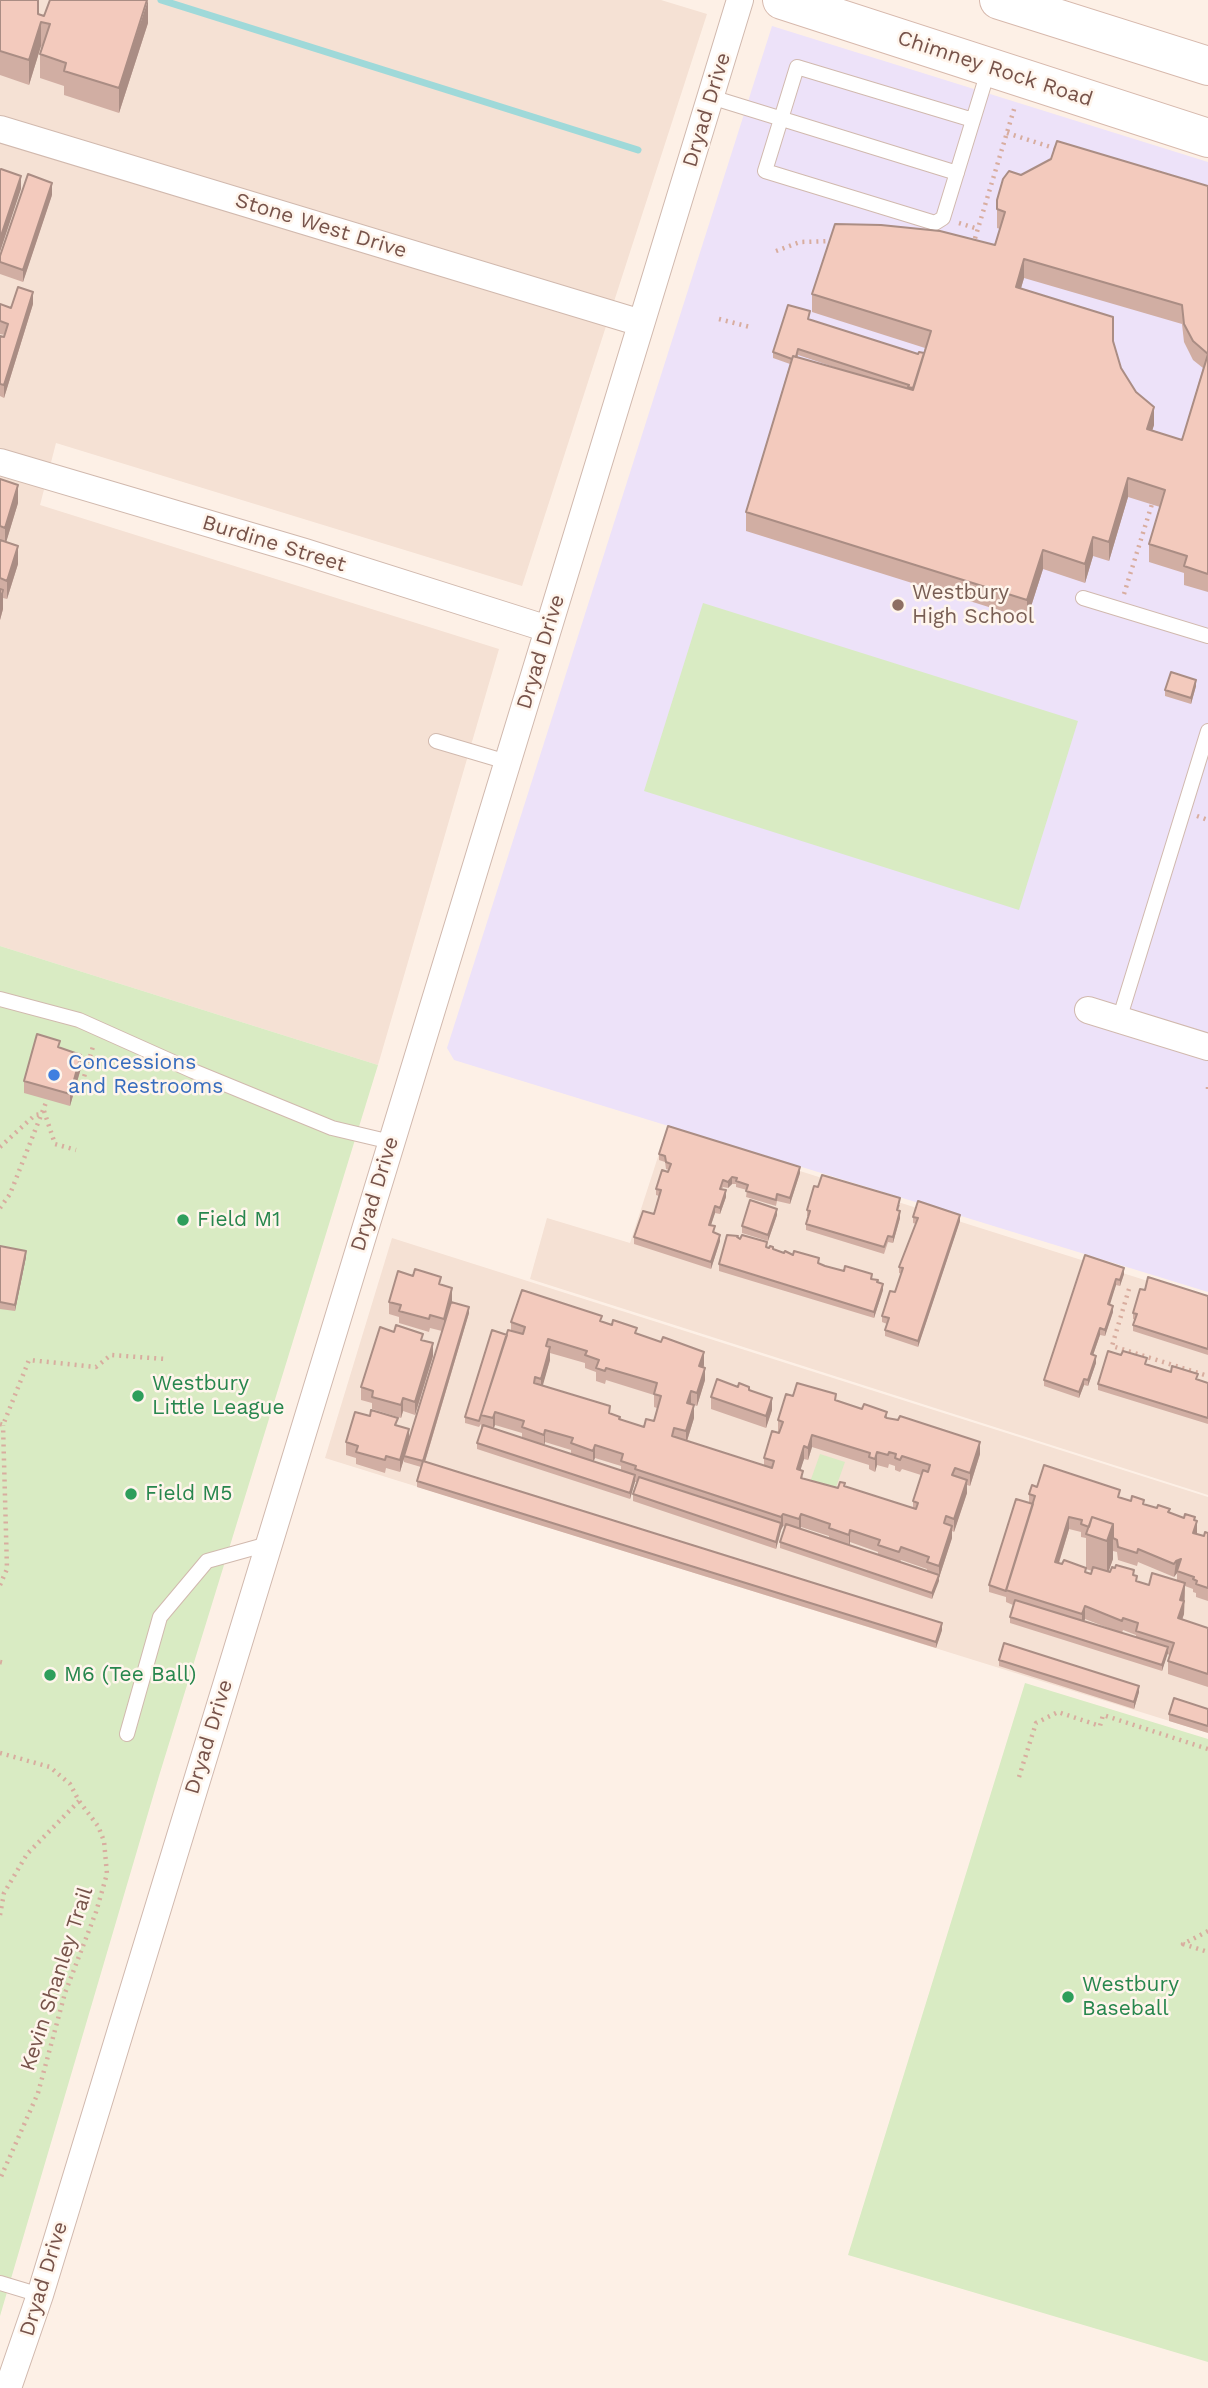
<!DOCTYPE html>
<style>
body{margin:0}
canvas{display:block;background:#fdf0e6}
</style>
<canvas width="1208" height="2388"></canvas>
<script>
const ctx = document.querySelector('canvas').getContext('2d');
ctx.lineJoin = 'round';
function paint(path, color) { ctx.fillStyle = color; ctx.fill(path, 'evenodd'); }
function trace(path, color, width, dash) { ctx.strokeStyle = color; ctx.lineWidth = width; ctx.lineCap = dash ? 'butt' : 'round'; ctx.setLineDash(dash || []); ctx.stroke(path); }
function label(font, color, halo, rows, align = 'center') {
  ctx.font = font + ' "Work Sans",sans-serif'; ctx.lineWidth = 5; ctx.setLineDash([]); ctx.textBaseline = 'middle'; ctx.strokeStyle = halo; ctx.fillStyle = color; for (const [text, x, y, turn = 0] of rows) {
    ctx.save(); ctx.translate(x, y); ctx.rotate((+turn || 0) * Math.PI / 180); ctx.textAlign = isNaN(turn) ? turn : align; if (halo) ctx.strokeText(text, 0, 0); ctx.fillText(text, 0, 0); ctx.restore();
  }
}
const residential = new Path2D(`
 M0,0H661L707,14L522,586L56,443L40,505L499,649L378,1065L0,946Z
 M667,1129L1208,1300V1495L530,1279L547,1218L630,1243Z
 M392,1238L1208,1497V1733L325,1458Z`);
const education = new Path2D(`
 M772,26L1208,162V1292L454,1060L447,1048Z`);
const green = new Path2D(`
 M703,603L1078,721L1019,910L644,791Z
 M0,946L378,1065L159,1776L0,2316Z
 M820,1454L845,1462L835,1490L810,1482Z
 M1025,1683L1208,1739V2362L848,2255Z`);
const stream = new Path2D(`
 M161,0L638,150`);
const path = new Path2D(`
 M1007,133L1060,150
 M959,223L978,229
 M973,245L1015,106
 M776,251L800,242L832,241
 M719,319L750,327
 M1124,594L1152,504
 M1197,816L1208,820
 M76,1083L82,1084L94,1043
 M1208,1087V1093
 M44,1111L55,1144L76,1150
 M0,1147L35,1115L41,1114
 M0,1208L10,1194L47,1100
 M1129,1289L1112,1346L1208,1376
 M0,1424L3,1425L29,1360L96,1367L111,1355L165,1359
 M0,1585L7,1569L3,1425
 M0,1662L4,1663
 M0,1753L50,1767L70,1784L79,1801L98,1826L104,1841L107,1874L96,1912L65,1993L38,2093L0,2179
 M1019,1777L1036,1723L1058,1712L1100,1726L1103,1715L1208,1749
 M0,1915L4,1893L27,1854L79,1801
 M1208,1931L1183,1944L1208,1952`);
const service = new Path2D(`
 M711,97L957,173
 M973,120L797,67L765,171L935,223L943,218L989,68
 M1083,598L1208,636
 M436,741L507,762
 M0,999L79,1020L193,1071L332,1128L391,1142
 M1119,1020L1208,731
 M127,1734L160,1617L207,1561L268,1544
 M0,2283L40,2295`);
const minor = new Path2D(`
 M0,129L641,323
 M0,462L305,552L548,629
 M1088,1010L1208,1047
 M8,2388L40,2295L740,0`);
const secondary = new Path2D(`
 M782,0L1208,138
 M999,0L1208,66`);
const wall = new Path2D(`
 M0,0L44,16L148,23L119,113L64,95V86L40,78V54L42,47L41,46L29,85L0,75Z
 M1021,175L1208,186V592L1184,585V573L1149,562V544L1160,507L1128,497L1109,561L1093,556L1085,583L1043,569L1027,619L746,531V512L790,364L773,358V352L810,318L809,320L918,354L924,353L925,348L812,312V294L995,245L1000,229L997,228V200ZM1024,278L1182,324L1184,342L1193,360L1203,368L1182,440L1152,430L1154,425L1121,368L1113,341L1021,288ZM798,355L855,374L798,357Z
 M52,195L23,282L0,274V256Z
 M0,304L11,308L33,304L4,398L0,396V336L4,337L5,335L0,334Z
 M0,479L18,503L6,542L18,564L7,599L3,598V609L0,620Z
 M1196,686L1191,704L1165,696V690Z
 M60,1048L81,1068L70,1106L24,1093V1081Z
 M659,1154L800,1173L790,1204L777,1201L776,1206L746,1197L747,1190L736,1187V1184H732L728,1188L723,1187L722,1189L726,1197L720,1214L715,1213L711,1225L720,1241L711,1269L634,1244V1237L654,1214L659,1196L656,1195V1189L669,1170L666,1169L665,1162L659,1160Z
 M900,1205L898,1211L900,1218L893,1243L888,1242L884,1254L806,1230V1224L808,1216H807V1210Z
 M777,1215L768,1241L742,1233V1226Z
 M913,1217L960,1221L918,1347L885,1336V1330L887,1324L882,1322V1316L895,1292L902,1274L899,1273V1267L916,1224L913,1223Z
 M738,1238L878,1282L883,1290L874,1318L719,1271V1264Z
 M0,1246L26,1257L15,1311L0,1309Z
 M1085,1255L1124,1274L1120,1286L1116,1285L1109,1305L1113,1312L1105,1336L1100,1335L1093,1355L1096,1363L1088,1386L1084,1385L1079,1398L1044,1386V1380Z
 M441,1285L452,1302L469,1313L425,1462L942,1630L936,1648L417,1487V1481L421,1467L404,1462V1458L400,1472L386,1468L385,1473L356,1464V1458L346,1455V1442L398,1426L409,1439L442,1331L430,1328L429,1332L399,1323V1317L389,1314V1302Z
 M1145,1290L1208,1296V1355L1133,1331V1325L1135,1320L1133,1319V1313Z
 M511,1322H602L637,1334L704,1365L705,1380L697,1406L691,1404L694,1418L687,1441L764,1466V1458L778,1433V1420L793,1396L836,1400L862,1409L887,1412V1418L980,1454L970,1486L967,1485V1493L954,1532L952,1531V1538L932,1599L780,1548V1542L785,1527L783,1526L781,1530L776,1549L633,1501V1494L637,1482H635L630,1499L477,1449V1443L482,1428H481V1424L479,1427L465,1423V1417L507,1335L511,1331ZM550,1353L585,1363V1368L596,1372V1381L605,1384L606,1380L654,1395V1407L657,1408L654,1421L644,1427L620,1419L610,1414L542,1386L550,1360ZM495,1425L522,1433V1438L494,1428ZM545,1442L571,1450V1454L544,1445ZM812,1447L869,1465V1469L875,1472L877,1465L888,1468L889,1464L895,1466V1470L900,1472L902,1469L921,1475L913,1501V1508L845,1487L838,1488L803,1478L800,1470L804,1459L808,1460ZM595,1458L621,1466V1471L593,1461ZM801,1527L829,1536V1538L800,1529ZM850,1542L878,1552V1555L850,1545ZM901,1560L927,1569V1571L900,1562Z
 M423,1340L433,1356L415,1415L403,1411L401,1418L372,1409V1403L361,1400V1387Z
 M1147,1364L1208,1383V1424L1098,1390V1384Z
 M749,1390L772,1410L766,1428L711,1409V1397Z
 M1037,1487L1120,1497L1195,1521L1197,1534L1204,1536L1208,1533V1601L1196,1597V1593L1193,1592V1589L1185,1586L1184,1614L1182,1620L1208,1628V1687L1168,1674V1661L1170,1655L1167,1654L1162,1671L1010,1623V1617L1013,1605L1006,1602V1597L989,1592V1585L1029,1503V1494ZM1069,1529L1081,1532V1537L1086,1538V1569L1092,1571L1091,1574L1059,1563ZM1113,1551L1117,1552L1118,1560L1137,1566L1138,1562L1174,1577L1177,1573V1581L1149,1585L1137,1581L1134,1575L1108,1572L1113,1559ZM1085,1619L1116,1631L1084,1621ZM1123,1630L1136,1635V1637L1122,1633Z
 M999,1660L1139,1692L1134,1709L999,1666Z
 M1208,1709V1733L1169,1721V1714Z`);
const shadedWall = new Path2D(`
 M148,0V23L119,113V88Z
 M41,22V46L29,85V60Z
 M21,176V189L0,252V239Z
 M52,183V195L23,282V270Z
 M1024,259V278L1016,305V287Z
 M33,292V304L4,398V385Z
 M1154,407V425L1147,447V429Z
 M1128,478V497L1109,561V542Z
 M18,485V503L5,546V528Z
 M1093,537V556L1085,583V564Z
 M18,546V564L7,599V581Z
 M1043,550V569L1027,619V600Z
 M3,590V609L0,620V601Z
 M1196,680V686L1191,704V698Z
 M81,1055V1068L70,1106V1094Z
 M800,1167V1173L790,1204V1198Z
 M732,1177V1184L728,1188V1182Z
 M726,1190V1197L720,1214V1208Z
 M715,1206V1213L709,1231V1225Z
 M777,1209V1215L768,1241V1235Z
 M900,1211V1218L893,1243V1237Z
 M960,1215V1221L918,1347V1341Z
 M720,1235V1241L711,1269V1262Z
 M26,1251V1257L15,1311V1305Z
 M1124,1268V1274L1120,1286V1280Z
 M1116,1279V1285L1108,1311V1304Z
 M883,1284V1290L874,1318V1312Z
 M452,1288V1301L444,1331V1319Z
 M1113,1306V1312L1105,1336V1330Z
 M469,1307V1313L423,1468V1461Z
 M1100,1328V1335L1091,1361V1354Z
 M433,1343V1356L415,1415V1402Z
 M550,1347V1360L541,1392V1379Z
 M704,1352V1365L699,1378V1366Z
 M1096,1356V1363L1088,1386V1380Z
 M705,1368V1380L697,1406V1393Z
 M1084,1379V1385L1079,1398V1392Z
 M691,1391V1404L687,1403Z
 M403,1398V1411L401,1418V1405Z
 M772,1398V1410L766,1428V1416Z
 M694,1405V1418L686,1444V1431Z
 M495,1412V1425L493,1430V1418Z
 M409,1429V1442L400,1472V1460Z
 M545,1430V1442L544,1447V1435Z
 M812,1435V1447L808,1460V1448Z
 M980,1442V1454L970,1486V1473Z
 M595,1445V1458L593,1463V1451Z
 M804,1446V1459L797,1481V1469Z
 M877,1452V1465L875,1472V1459Z
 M635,1475V1482L630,1499V1493Z
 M967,1480V1493L954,1532V1519Z
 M783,1514V1526L781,1530L776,1549V1542L781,1523V1517Z
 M801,1514V1527L799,1532V1519Z
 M1069,1517V1529L1055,1575V1562Z
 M1195,1517V1528L1197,1521V1534L1193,1546L1194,1520Z
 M1113,1524V1559L1107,1576V1541Z
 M952,1526V1538L939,1578V1566Z
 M850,1530V1542L849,1548V1535Z
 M1181,1559L1177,1573L1174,1577L1176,1561Z
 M939,1575V1581L932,1599V1593Z
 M1185,1583L1184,1614L1178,1631L1180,1600Z
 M1085,1606V1619L1082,1627V1614Z
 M942,1623V1630L936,1648V1642Z
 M1168,1647V1653L1162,1671V1665Z
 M1139,1686V1692L1134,1709V1702Z`);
const building = new Path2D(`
 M0,0H38V14L44,16L50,0H147L119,88L64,71L66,63L40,54L50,24L41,22L29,60L0,51Z
 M1057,141L1208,186V574L1184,566L1187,556L1149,544L1165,490L1128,478L1109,542L1093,537L1085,564L1043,550L1027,600L746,512L793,356L913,390L931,331L812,294L835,224L881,225L940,231L995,245L1005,212L997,209V200L1003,179L1009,171L1021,175L1051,159ZM1024,259L1182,305L1184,324L1193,341L1208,354L1182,440L1147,429L1154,407L1136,392L1121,368L1113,341V317L1016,287Z
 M1,169L21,176L0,239V170Z
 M28,174L52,183L23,270L0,262V256Z
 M18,287L33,292L4,385L0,384V336L4,337L8,324L0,321V304L11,308Z
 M788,305L810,311L808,319L918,354L919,352L924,353L913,388L908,387L909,385L798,349L796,357L793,356L792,359L773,352Z
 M0,479L18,485L5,528L0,526Z
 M0,540L18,546L7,581L0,578Z
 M0,589L3,590L0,601Z
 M1171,672L1196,680L1191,698L1165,690Z
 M37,1034L60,1041L58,1047L81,1055L70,1094L24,1081Z
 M668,1126L800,1167L790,1198L777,1194L776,1200L746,1191L748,1185L736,1181L737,1178L732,1177L728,1182L723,1180L720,1189L726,1190L720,1208L715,1206L709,1225L715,1226L713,1232L720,1235L711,1262L634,1237L643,1211L654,1214L661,1190L656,1189L662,1170L668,1172L671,1164L666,1162L665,1156L659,1154Z
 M822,1175L900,1198L897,1210L900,1211L893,1237L888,1236L884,1247L806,1224L810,1211L807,1210L814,1186L818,1187Z
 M750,1200L777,1209L768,1235L742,1226Z
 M918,1201L960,1215L918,1341L885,1330L889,1318L882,1316L890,1291L895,1292L903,1268L899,1267L918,1218L913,1217Z
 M727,1235L738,1236L737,1237L740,1239L742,1235L767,1242L766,1247L769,1248L770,1246L773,1247V1249L784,1253L785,1251L793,1255L794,1251L819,1258L818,1263L825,1266L844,1271L845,1266L872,1274L871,1279L878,1280L877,1282L883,1284L874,1312L719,1264Z
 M0,1246L26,1251L15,1305L0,1302Z
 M1085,1255L1124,1268L1120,1280L1116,1279L1108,1304L1113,1306L1105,1330L1100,1328L1091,1354L1096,1356L1088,1380L1084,1379L1079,1392L1044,1380Z
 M415,1269L441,1277L439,1284L452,1288L444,1319L430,1315L429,1319L399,1311L401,1305L389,1302L398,1271L413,1276Z
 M1148,1277L1208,1296V1349L1133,1325L1137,1314L1133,1313L1140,1289L1145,1290Z
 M522,1290L602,1316L600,1321L612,1325L613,1320L637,1328L635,1333L661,1342L663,1337L704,1352L699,1366L705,1368L697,1393L691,1391L687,1403L694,1405L686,1431L674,1428L672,1436L772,1468L774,1461L764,1458L772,1431L779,1433L783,1422L778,1420L786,1394L793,1396L797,1383L836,1394L835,1400L862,1409L864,1404L887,1412L885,1417L887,1418L898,1420L900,1416L980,1442L970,1473L955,1468L952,1475L967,1480L954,1519L946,1516L944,1523L952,1526L939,1566L927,1562L929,1557L901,1547L899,1552L878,1545L880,1540L850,1530L849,1535L829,1528L830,1524L801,1514L799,1519L783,1514L781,1517L635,1469L636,1466L621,1461L623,1454L595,1445L593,1451L571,1443L573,1438L545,1430L544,1435L522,1427L524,1421L495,1412L493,1418L481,1415L508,1330L523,1334L525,1327L511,1322ZM548,1339L587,1351L585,1355L599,1360L596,1368L605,1371L606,1368L657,1383L654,1394L661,1396L654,1421L646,1419L644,1427L619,1419L620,1417L609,1413L610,1406L534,1383L535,1377L541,1379L550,1347L546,1346ZM812,1435L870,1453L869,1457L875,1459L877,1452L888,1455L889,1452L896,1454L895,1458L900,1460L902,1456L930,1465L928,1472L923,1470L913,1501L918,1503L916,1509L844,1486L845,1483L840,1482L838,1488L801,1478L803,1471L797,1469L804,1446L808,1448Z
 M451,1302L469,1307L423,1461L404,1456Z
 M396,1325L423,1334L421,1340L433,1343L415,1402L403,1398L401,1405L372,1397L373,1391L361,1387L380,1327L394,1332Z
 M492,1330L507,1335L479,1421L465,1417Z
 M1108,1351L1121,1355L1123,1351L1147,1358L1145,1364L1171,1372L1172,1366L1198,1374L1196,1379L1208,1383V1418L1098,1384Z
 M717,1379L738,1387L739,1383L749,1387V1390L772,1398L766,1416L711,1397Z
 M371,1410L398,1418L395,1425L409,1429L400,1460L386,1456L385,1460L356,1452L358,1446L346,1442L355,1412L370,1416Z
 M483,1425L635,1475L630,1493L477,1443Z
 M423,1461L942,1623L936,1642L417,1481Z
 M1044,1465L1120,1490L1118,1497L1131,1501L1132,1496L1144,1500L1143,1504L1157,1508L1158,1505L1170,1509L1168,1512L1184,1518L1185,1514L1195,1517L1194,1520L1197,1521L1193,1533L1204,1536L1205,1532L1208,1533V1588L1196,1584L1197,1581L1193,1579L1194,1577L1177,1571L1181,1559L1176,1561L1174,1564L1138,1549L1137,1553L1118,1547L1117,1540L1113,1538V1524L1092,1517L1089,1527L1081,1524L1082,1520L1069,1517L1055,1562L1062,1564L1064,1560L1086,1568L1085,1572L1091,1574L1093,1567L1110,1572L1112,1567L1115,1568L1116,1565L1134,1570L1133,1575L1137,1576L1136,1581L1149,1585L1152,1573L1185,1583L1180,1600L1184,1601L1178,1618L1208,1628V1674L1168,1661L1174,1643L1136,1631L1138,1623L1123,1618L1122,1621L1085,1606L1082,1614L1006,1590L1035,1496L1029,1494L1032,1485L1037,1487Z
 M639,1477L781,1523L776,1542L633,1494Z
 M1016,1499L1033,1504L1006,1591L989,1585Z
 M1092,1517L1113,1524L1107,1541L1086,1534Z
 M786,1524L939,1575L932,1593L780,1542Z
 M1015,1600L1168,1647L1162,1665L1010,1617Z
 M1004,1643L1139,1686L1134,1702L999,1660Z
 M1174,1698L1208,1709V1726L1169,1714Z`);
const markers = [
 [898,605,7,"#8d6e63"],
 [54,1075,7,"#3f7fe0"],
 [183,1220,7,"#2e9e5b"],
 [138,1396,7,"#2e9e5b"],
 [131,1494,7,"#2e9e5b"],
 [50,1675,7,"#2e9e5b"],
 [1068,1997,7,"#2e9e5b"]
];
const streetNames = [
 ["Chimney Rock Road",995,69,18],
 ["Dryad Drive",707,110,-73],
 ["Stone West Drive",321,226,17],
 ["Burdine Street",274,544,17],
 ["Dryad Drive",541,652,-73],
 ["Dryad Drive",375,1194,-73],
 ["Dryad Drive",209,1737,-73],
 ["Kevin Shanley Trail",57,1979,-72],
 ["Dryad Drive",44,2279,-73]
];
const educationNames = [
 ["Westbury",912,593],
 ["High School",912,617]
];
const shopNames = [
 ["Concessions",68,1063],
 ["and Restrooms",68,1087]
];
const leisureNames = [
 ["Field M1",197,1220],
 ["Westbury",152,1384],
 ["Little League",152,1408],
 ["Field M5",145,1494],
 ["M6 (Tee Ball)",64,1675],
 ["Westbury",1082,1985],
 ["Baseball",1082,2009]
];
paint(residential, '#f5e1d4');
paint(education, '#ede2f9');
paint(green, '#d9ebc3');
trace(stream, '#9fd9d9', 7);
trace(service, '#d1b9ae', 16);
trace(minor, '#d1b9ae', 28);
trace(secondary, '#d7b9ad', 40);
trace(path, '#d8ad9f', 4.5, [2, 5]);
trace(service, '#fff', 14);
trace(minor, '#fff', 26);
trace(secondary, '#fff', 38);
paint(wall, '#d1aea3');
paint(shadedWall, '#aa8d84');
paint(building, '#f3cabd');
trace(building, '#aa8d84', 2);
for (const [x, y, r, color] of markers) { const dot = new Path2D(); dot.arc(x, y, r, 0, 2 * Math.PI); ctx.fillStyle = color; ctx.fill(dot); trace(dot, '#fff5ec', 2.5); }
label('21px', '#77534a', '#fff5ec', streetNames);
label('21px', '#785e54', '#fff5ec', educationNames, 'left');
label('21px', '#366cbe', '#fff5ec', shopNames, 'left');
label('21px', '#27864d', '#fff5ec', leisureNames, 'left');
</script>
